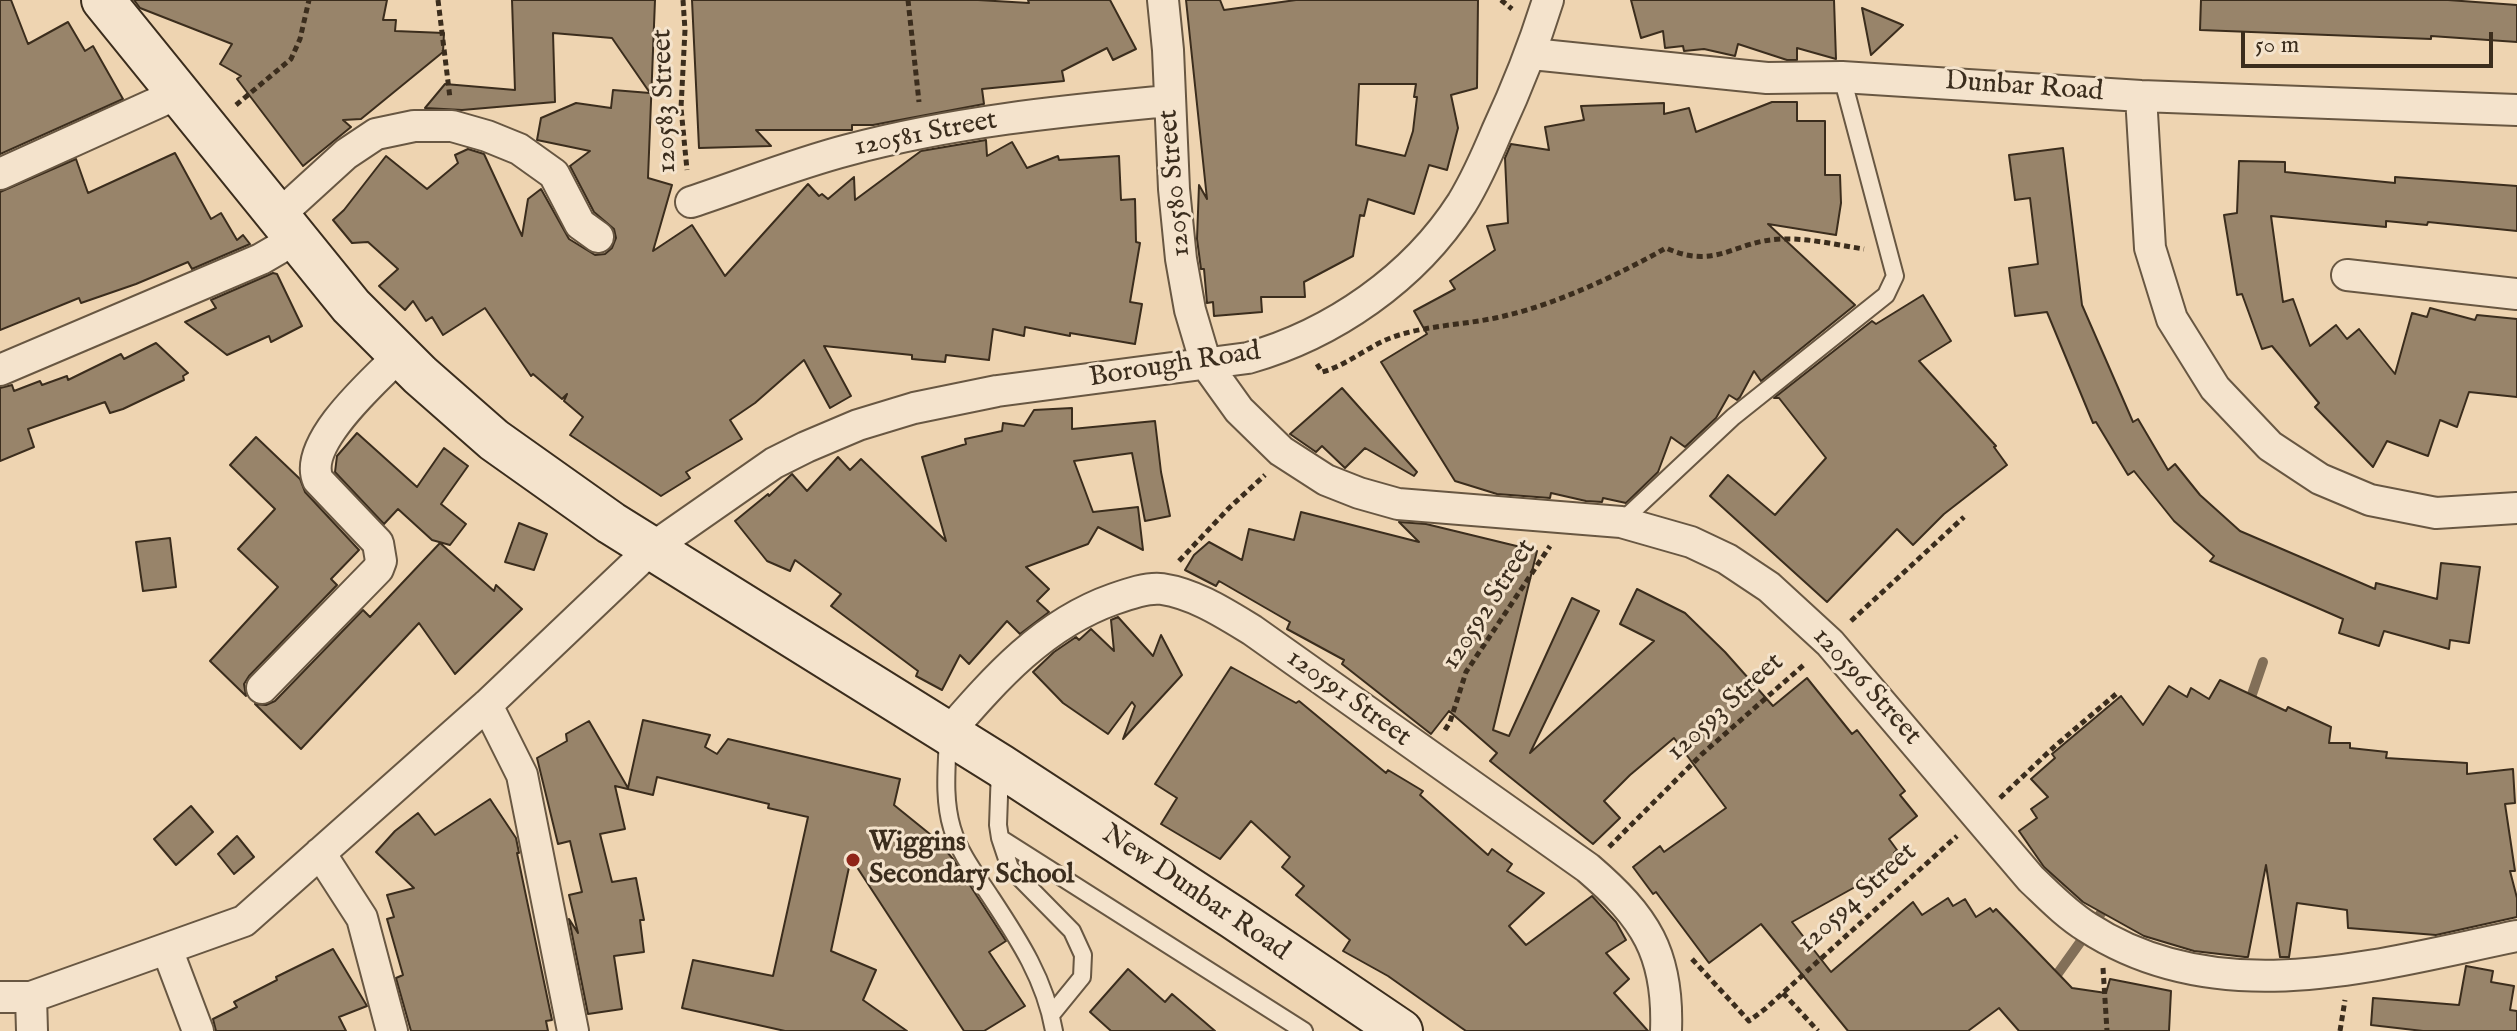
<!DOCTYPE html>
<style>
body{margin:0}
#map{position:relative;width:2517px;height:1031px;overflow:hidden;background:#eed4b1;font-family:"IM FELL English",serif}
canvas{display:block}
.scale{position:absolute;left:2241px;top:32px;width:252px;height:36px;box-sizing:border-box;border:4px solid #3b2d1d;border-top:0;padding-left:10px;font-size:24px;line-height:28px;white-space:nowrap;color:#3b2d1d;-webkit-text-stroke:6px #f4e3cc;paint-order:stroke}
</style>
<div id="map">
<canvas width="2517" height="1031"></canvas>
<div class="scale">50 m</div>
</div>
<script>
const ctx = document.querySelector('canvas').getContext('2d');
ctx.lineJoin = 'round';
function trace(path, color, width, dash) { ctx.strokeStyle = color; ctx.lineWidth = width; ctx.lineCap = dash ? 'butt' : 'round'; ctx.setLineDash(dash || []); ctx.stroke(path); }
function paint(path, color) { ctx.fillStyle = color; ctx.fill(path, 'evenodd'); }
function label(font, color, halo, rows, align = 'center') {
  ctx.font = font + ' "IM FELL English",serif'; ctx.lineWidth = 6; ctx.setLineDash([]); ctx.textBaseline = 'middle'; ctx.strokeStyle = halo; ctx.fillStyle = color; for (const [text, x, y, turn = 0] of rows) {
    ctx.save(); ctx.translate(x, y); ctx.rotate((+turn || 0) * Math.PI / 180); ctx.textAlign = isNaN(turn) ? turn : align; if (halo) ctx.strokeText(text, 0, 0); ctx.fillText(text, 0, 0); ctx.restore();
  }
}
const stream = new Path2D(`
 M2248,706L2263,662
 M2051,983L2109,902`);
const building = new Path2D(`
 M0,0H11L28,44L68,22L85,51L93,46L123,99L0,154Z
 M134,0H387L383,20H396L395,31L444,33L443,52L361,119L343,120L351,127L303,166L237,79L241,76L220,64L232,44L140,8Z
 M512,0H655L648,178L672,185L653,251L692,225L725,276L808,184L819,196L822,194L828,199L854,177L855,200L921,151L986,140L987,156L1012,142L1027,168L1058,156L1059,160L1119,156L1121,200L1135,199L1136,242L1140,243L1130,302L1142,304L1135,344L1070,333V336L1025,327L1024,336L993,329L989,360L946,355L945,362L912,359V355L824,346L851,396L830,408L804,360L755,403L730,420L742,439L686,472L690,478L661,496L570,435L583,417L564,401L567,394L562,399L533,374L531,376L485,308L443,335L432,317L426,321L413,301L405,310L379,286L398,269L368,242L352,243L333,220L344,210L386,156L427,189L458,163L455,155L468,149L484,154L522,236L528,199L541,189L569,239L595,255L605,254L612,248L616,238L614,229L594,212L570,166L590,151L537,140L541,118L576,103L611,108L613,90L650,93L612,38L553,33L555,102L462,110L425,108L445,84L515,90Z
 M692,0H978L1029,3L1028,0H1110L1136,49L1113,60L1107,48L1062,71L1064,81L982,89L984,104L873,125H852V130H756L771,146L699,148Z
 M1186,0H1220L1224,10L1296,0H1478L1477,88L1451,95L1458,128L1447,170L1429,165L1414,214L1368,199L1364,216L1360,215L1353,256L1304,282L1305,297H1261L1262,312L1214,316L1213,302L1207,303L1204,269H1201L1197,239L1199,185L1207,199ZM1359,84H1416L1414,97H1417L1413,131L1405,156L1356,145Z
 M1631,0H1834L1836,59L1797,48V60H1787L1738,44L1735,56L1704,49L1684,51L1683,46L1665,48L1663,31L1641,38Z
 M2201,0H2448L2517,5V42L2431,36V39L2200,30Z
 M1862,8L1903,25L1871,55Z
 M1772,102H1797V121H1825V175H1840L1841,203L1836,235L1768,224L1855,305L1761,381L1754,371L1740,397L1737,400L1729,395L1716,418L1685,447L1671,437L1658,472L1626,503L1603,498L1602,502L1586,501L1551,493L1550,498L1497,494L1455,481L1381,362L1427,334L1414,311L1455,289L1450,281L1495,250L1487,226L1508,223L1505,158L1511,144L1549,150L1545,127L1584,120L1581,106L1664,103V114L1689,108L1696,132Z
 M2063,148L2082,305L2133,422L2138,419L2168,470L2175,464L2200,495L2240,531L2375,589L2376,583L2437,599L2441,563L2480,567L2469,643L2450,640L2449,649L2384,631L2379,646L2339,633L2343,619L2210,561L2214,556L2174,521L2134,471L2128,475L2096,422L2093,423L2047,312L2015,316L2009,268L2038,264L2030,198L2015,200L2009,155Z
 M175,153L211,219L221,213L237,240L243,235L250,244L192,269L188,262L136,284L81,303L79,298L0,330V192L76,159L88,193Z
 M2239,161L2285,162V172L2395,183V177L2517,186V231L2428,222L2427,225L2386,221V227L2271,216L2283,302L2293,299L2310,346L2336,325L2347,339L2359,329L2395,374L2412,313L2427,317L2430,308L2475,320L2477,315L2517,319V397L2469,392L2457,427L2440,420L2428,456L2387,441L2373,467L2315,407L2319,403L2272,346L2262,349L2242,294L2237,295L2224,215L2237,213Z
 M273,273L277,274L302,326L271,342L269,336L227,355L185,322L216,308L211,300Z
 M1923,295L1951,341L1919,361L1996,446L1994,447L2007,465L1944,514L1913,545L1897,529L1827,602L1710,496L1728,475L1775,515L1826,458L1779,398H1774L1872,321L1876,324Z
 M156,343L188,373L183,376L184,380L123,409L110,413L105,402L28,429L34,447L0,461V388L12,385L14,391L40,381L42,385L67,376L68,380L121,354L124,359Z
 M1342,388L1417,472L1414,476L1365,448L1345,468L1322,446L1316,452L1290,434Z
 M1072,408V429L1155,421L1161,472L1170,516L1145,521L1132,453L1074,461L1093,512L1138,507L1143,550L1098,527L1088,544L1026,567L1049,589L1037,601L1049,612L1020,634L1007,621L969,664L960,655L942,690L916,676L918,671L831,606L841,594L795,560L790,571L767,561L735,521L768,494L769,496L792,474L807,491L838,457L850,470L861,459L946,541L922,457L966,444L965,439L1002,431L1003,423L1024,426L1034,410Z
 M357,433L417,487L444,448L468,466L441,504L466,524L450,545L432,540L398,509L384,524L335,472L337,456Z
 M256,437L300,479L305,492L359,550L331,579L337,585L249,676L244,684L246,696L210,661L278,587L238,549L275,509L230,465Z
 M1301,512L1419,542L1399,522L1426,524L1537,551L1493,730L1509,736L1572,598L1599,611L1530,753L1654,641L1620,624L1637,589L1685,613L1725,652L1773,706L1807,678L1852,734L1857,730L1905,791L1900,795L1917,816L1889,839L1897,850L1894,853L1899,859L1884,871L1792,922L1831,972L1913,902L1922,915L1948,898L1953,906L1965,899L1976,917L1990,908L1993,912L1996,909L2072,988L2106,993L2110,979L2171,991L2169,1031H2019L1999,1008L1968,1031H1848L1761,924L1709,963L1656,892L1653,894L1633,867L1660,846L1664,852L1726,808L1674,738L1630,775L1604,801L1620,818L1593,844L1490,761L1497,753L1449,711L1431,734L1342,664L1344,660L1287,629L1290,622L1219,581L1216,586L1185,570L1194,555L1209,542L1242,560L1249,529L1294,540Z
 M519,523L547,534L534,570L505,562Z
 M170,538L176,587L143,591L136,542Z
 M440,543L494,591L496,585L522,609L455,674L419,623L301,749L255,704L266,705L275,701L363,610L370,617Z
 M1118,617L1153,656L1161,635L1182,675L1123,739L1135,706L1132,702L1108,734L1063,703L1033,672L1054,652L1076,637L1079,640L1091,629L1114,651L1111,620Z
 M1231,667L1296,703L1299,701L1386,773L1388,770L1423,791L1420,795L1488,855L1492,849L1512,864L1507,871L1544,893L1509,926L1526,945L1592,896L1616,922L1626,940L1606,953L1629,979L1614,993L1648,1031H1466L1388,976L1343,951L1350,940L1296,895L1304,886L1282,867L1290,857L1251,821L1220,859L1161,824L1177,798L1155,784Z
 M2220,680L2286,711L2288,707L2331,727L2329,743H2350V748L2387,752L2386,758L2467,763V774L2513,769L2515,803L2505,804L2515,871H2510L2517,898V917L2436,935L2348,928L2347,910L2297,903L2289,957H2280L2266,865L2248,957H2245L2194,951L2144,936L2083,902L2044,867L2019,831L2037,818L2031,809L2048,797L2031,779L2055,758L2052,754L2121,696L2143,725L2169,686L2187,697L2191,688L2209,699Z
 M643,720L710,735L705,747L717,754L728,739L900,779L894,805L936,839L953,859L1006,941L989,952L1025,1006L984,1031H964L851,858L831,951L876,970L863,1000L907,1031H785L682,1008L693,960L773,976L808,817L768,808L769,804L657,777L653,795L615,786L625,829L600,834L612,882L636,878L644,920H640L644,952L614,956L622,1009L588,1014L569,919L578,933L569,895L582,892L570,841L558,844L537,758L567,741L566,734L589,721L628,788Z
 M490,799L516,838L519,853H517L552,1020L546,1021L548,1031H411L396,978L403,975L387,919L394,917L387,895L414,888L376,852L395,831L418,813L435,835Z
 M191,806L213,832L176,865L154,839Z
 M237,836L254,857L234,874L218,854Z
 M333,949L367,1006L339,1017L346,1031H216L213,1019L237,1007L234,1002L277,980L276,977Z
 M2466,966L2493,971L2491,982L2514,986L2510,1010L2517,1011V1031H2423L2371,1025L2373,998L2459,1005Z
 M1128,969L1165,1002L1172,994L1215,1031H1111L1090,1012Z`);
const path = new Path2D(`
 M438,0L450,98
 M683,0L685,30L681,108L687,170
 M908,0L919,102
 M1501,0L1512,9
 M236,105L291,59L300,39L309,0
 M1317,364L1322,372C1348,365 1368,346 1393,337C1430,324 1471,325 1508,315C1559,303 1620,274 1666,248C1717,271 1735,240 1782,239C1809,238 1837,245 1864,249
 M1179,561L1229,508L1265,475
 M1851,621L1964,517
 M1445,730L1450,722L1466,672L1550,546
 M2000,798L2055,746L2116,694
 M1609,847L1702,754L1806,663
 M1692,959L1749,1021L1765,1009L1957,836
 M2103,968L2107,1031
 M1783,993L1818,1031
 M2340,1031L2345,1000`);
const lane = new Path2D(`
 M1621,522L1733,417L1886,295L1895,276L1842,77
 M948,735C947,766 943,798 952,828C959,852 974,872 988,893C1017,937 1045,978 1054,1031
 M1000,768L998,825L1000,838L1304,1031
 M1000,838L1010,868L1072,931L1083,955L1082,977L1051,1015`);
const street = new Path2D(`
 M1163,0L1168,50L1174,189L1181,259L1190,310L1206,364L1239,410L1281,451L1326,480L1359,493L1398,504L1621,522L1691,542L1727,559L1769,587L1830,643L2031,879C2049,896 2066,914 2087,927C2219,1013 2375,965 2517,936
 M1532,54L1767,78L1842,77L2141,96L2517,110
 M2141,96L2150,248L2172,319L2215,388L2270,446L2320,479L2370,500L2436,513L2517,508
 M0,174L179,93
 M691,202C743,185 794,164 848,150C952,122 1061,111 1168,101
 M278,216L346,154L376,134L414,126H452L487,136L519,149L554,174L580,224L598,237
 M2347,275L2517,294
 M0,370L261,259L297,238
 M262,688L378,569L381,561L378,543L318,480C302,443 376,379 400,355
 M487,705L522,775L573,1031
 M948,733C996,678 1043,624 1114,599C1128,594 1148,587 1162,589C1195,594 1224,613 1252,630L1588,868C1645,917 1669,953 1666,1031
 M320,853L362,918L392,1031
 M167,949L198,1031
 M0,997H31L32,1031
 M31,997L244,921L487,705L652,548L774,463L806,447L858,425L914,408L997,391L1248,358C1333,334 1414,278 1462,203C1476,180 1487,155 1497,131C1517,88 1534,45 1548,0`);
const secondary = new Path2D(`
 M103,0L351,306L420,375L494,440L611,523L1001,766L1234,918L1401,1031`);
const markers = [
 [853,860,8,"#8f2418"]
];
const streetNames = [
 ["Dunbar Road",2024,88,4],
 ["120583 Street",666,101,-92],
 ["120581 Street",926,135,-11],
 ["120580 Street",1176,183,-95],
 ["Borough Road",1175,366,-9],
 ["120592 Street",1490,605,-57],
 ["120596 Street",1866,687,48],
 ["120591 Street",1348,699,36],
 ["120593 Street",1726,708,-42],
 ["New Dunbar Road",1195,894,34],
 ["120594 Street",1858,899,-42]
];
const poiNames = [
 ["Wiggins",869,844],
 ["Secondary School",869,876]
];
trace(stream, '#826f58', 10);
paint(building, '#98846a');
trace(building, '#3b2d1d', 2);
trace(lane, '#685742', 20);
trace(street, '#685742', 34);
trace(secondary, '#3b2d1d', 46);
trace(path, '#3b2d1d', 5, [6, 4]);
trace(lane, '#f4e3cc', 16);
trace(street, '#f4e3cc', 30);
trace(secondary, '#f4e3cc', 42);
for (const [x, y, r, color] of markers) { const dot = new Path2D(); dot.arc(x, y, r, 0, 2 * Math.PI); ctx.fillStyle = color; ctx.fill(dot); trace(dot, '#f4e3cc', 3); }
label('28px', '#3b2d1d', '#f4e3cc', streetNames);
label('bold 28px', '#3b2d1d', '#f4e3cc', poiNames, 'left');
</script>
